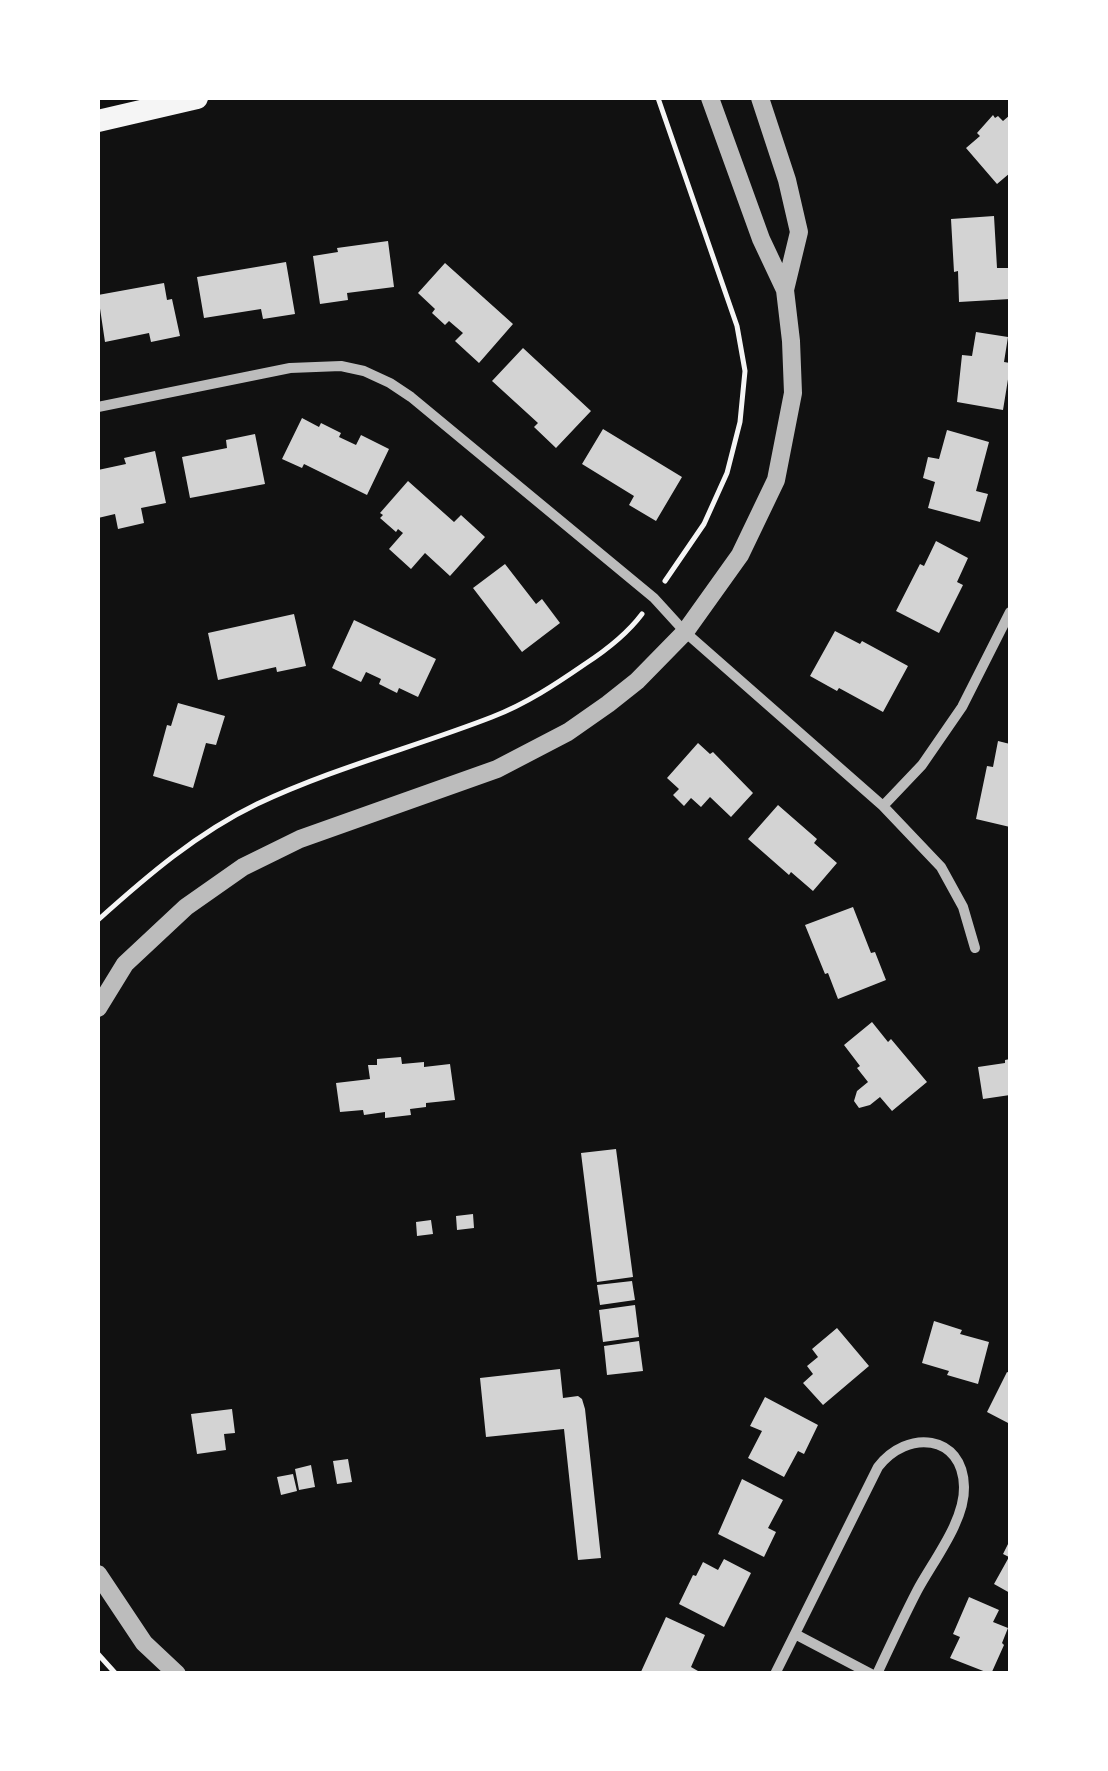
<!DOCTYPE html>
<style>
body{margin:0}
#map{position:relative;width:1108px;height:1771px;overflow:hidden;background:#111;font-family:"Archivo Narrow",sans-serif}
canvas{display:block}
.frame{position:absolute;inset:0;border:100px solid #fff;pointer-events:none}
</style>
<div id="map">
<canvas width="1108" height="1771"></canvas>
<div class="frame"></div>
</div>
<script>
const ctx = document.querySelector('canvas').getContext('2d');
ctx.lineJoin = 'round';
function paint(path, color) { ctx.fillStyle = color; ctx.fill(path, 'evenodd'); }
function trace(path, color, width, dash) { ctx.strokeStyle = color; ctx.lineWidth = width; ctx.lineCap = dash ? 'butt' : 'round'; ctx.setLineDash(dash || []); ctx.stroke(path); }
const building = new Path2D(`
 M993,115L995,118L998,116L1003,121L1010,115V173L997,184L966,148L980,136L977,133Z
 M994,216L997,268H1008L1010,299L959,302L958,271L954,272L951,219Z
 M388,241L394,287L347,293L348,300L320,304L313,256L338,252L337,248Z
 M286,262L295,314L263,319L261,309L204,318L197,277Z
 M445,263L513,324L479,363L455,341L463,333L449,321L445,325L432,313L435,309L418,293Z
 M164,283L167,300L172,299L180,336L151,342L149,333L105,342L98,295Z
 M976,332L1008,337L1004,362L1010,363V367L1003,410L957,402L962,355L972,356Z
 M523,348L591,411L556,448L534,427L538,423L492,381Z
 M302,418L319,427L321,423L341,433L339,437L356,445L361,435L389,449L367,495L304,464L302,468L282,459Z
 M603,429L682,477L656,521L629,505L634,496L582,464Z
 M947,430L989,442L976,491L988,494L980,522L928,508L935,482L923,478L928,457L939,459Z
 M255,434L265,484L190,498L182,457L227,448L226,440Z
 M155,451L166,503L141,508L144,523L118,529L115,514L98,518V470L126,464L124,458Z
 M408,481L454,522L461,515L485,537L450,576L425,553L411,569L389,549L403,533L398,529L396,532L380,518L383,515L380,513Z
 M936,541L968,558L957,582L963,585L939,633L896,611L920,564L924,566Z
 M505,564L536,604L542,599L560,623L522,652L473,588Z
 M294,614L306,666L277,672L276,667L218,680L208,633Z
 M354,620L436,659L418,697L399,688L397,693L379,684L381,679L366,672L361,682L332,668Z
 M835,631L860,644L862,641L908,666L883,712L839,688L837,691L810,676Z
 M178,703L225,716L216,745L206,743L193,788L153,776L167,725L171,726Z
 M998,741L1010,744V827L976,819L987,766L993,767Z
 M698,743L710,754L713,752L753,793L731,817L710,797L701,807L691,798L684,806L673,795L679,789L667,778Z
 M778,805L817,839L814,843L837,863L813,891L791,872L789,875L748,839Z
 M853,907L871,953L875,952L886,980L838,999L828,973L825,974L805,925Z
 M872,1022L888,1042L891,1039L927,1082L892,1111L880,1097L870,1105L859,1108L854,1101L857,1091L868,1082L857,1068L860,1066L844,1045Z
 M401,1057L402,1064L424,1062V1067L450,1064L455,1100L426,1103V1107L410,1109L411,1115L385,1118V1112L364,1115L363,1110L340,1112L336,1083L370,1079L368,1065H377V1059Z
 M1010,1059V1095L983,1099L978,1067L1005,1063V1060Z
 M616,1149L633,1277L597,1282L581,1153Z
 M473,1214L474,1228L457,1230L456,1216Z
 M431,1220L433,1234L417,1236L416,1222Z
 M632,1281L635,1300L600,1305L597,1285Z
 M635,1305L639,1337L603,1342L599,1310Z
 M934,1321L962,1330L960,1334L989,1342L978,1384L947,1375L949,1371L922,1363Z
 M837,1328L869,1366L823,1405L803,1383L813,1374L807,1366L818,1357L812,1349Z
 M639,1341L643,1371L607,1375L604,1346Z
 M560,1369L563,1398L578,1396L582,1399L585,1409L601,1558L578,1560L564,1429L486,1437L480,1378Z
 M1007,1372L1010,1373V1424L987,1412Z
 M765,1397L818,1425L804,1454L798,1451L784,1477L748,1458L762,1431L750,1426Z
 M232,1409L235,1433L224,1434L226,1450L197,1454L191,1414Z
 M348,1459L352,1482L337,1484L333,1461Z
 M311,1465L315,1487L299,1490L295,1469Z
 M293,1474L297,1491L281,1495L277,1477Z
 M742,1479L783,1500L768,1528L776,1532L764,1557L718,1534Z
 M1010,1540V1593L994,1584L1009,1557L1003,1554Z
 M724,1559L751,1573L724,1627L679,1604L693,1575L696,1576L703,1562L718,1570Z
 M969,1597L999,1610L993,1622L1008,1628L1002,1643L1004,1645L991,1674L950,1658L960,1637L953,1634Z
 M666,1617L705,1635L691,1667L698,1671L697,1674H640Z`);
const path = new Path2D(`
 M658,98L737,326L745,371L740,422L727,473L704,524L665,581
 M98,920C147,876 197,833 257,804C333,768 415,747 492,717C526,704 556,684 585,664C605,651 627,634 642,614
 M98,1654L116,1674`);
const minor = new Path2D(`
 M98,407L290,368L341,366L364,371L390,383L411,397L654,598L685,632L883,806L941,867L963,907L975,948
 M883,806L922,765L962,707L1010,612
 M795,1634L871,1674
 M775,1674L878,1467C907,1429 963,1434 964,1487C965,1521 933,1561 917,1591C903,1618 890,1646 877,1674`);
const tertiary = new Path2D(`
 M760,98L787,180L799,232L785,290
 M98,1008L125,964L186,907L243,867L300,839L497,769L568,732L608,704L637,681L685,632L740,555L776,480L793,393L791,341L785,290L761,239L710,98
 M98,1574L144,1643L177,1674`);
const primary = new Path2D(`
 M98,121L197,98`);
paint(building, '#d3d3d3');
trace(path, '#f5f5f5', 5);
trace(minor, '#bcbcbc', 10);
trace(tertiary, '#bcbcbc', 18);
trace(primary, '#f5f5f5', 22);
</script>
